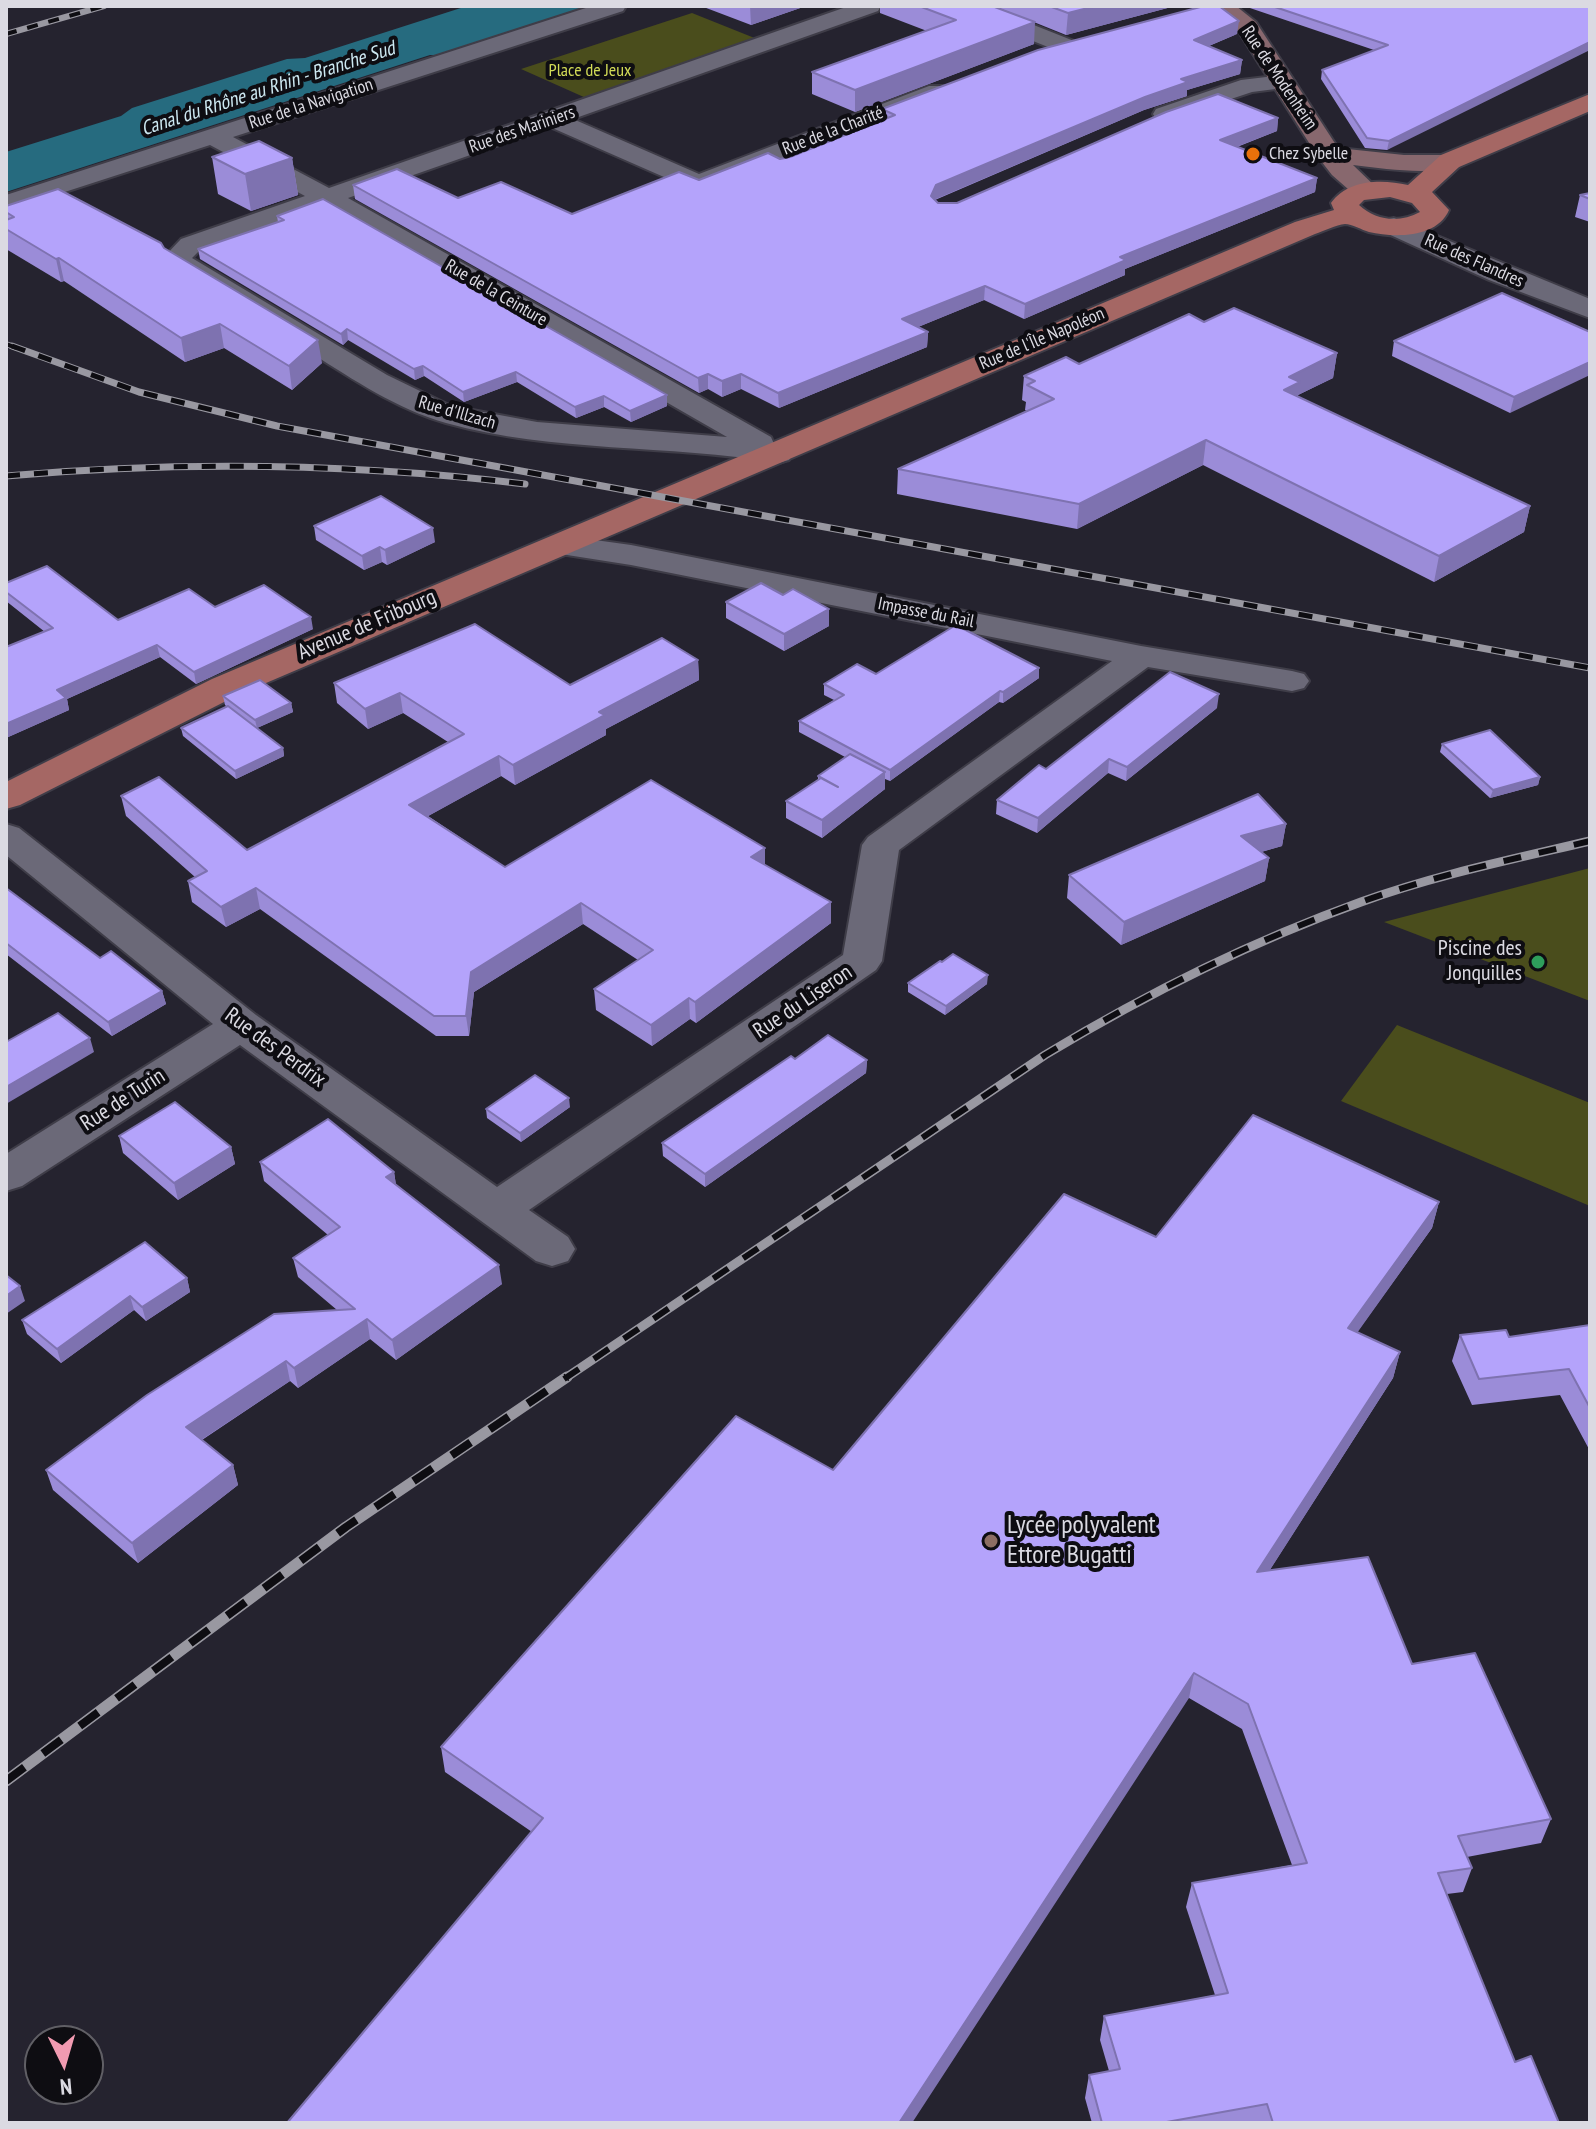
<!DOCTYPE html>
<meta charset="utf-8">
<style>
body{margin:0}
#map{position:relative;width:1596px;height:2129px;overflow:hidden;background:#25232f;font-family:"PT Sans Narrow",sans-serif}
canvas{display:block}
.frame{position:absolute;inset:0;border:8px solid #dbdae2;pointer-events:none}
.north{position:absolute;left:24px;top:2025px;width:80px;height:80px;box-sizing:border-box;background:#0e0d12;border:2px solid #605f65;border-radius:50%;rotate:175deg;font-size:22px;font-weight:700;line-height:32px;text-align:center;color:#dbdae2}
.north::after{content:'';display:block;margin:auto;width:28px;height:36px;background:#f19ab1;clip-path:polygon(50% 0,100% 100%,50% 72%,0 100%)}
</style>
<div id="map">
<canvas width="1596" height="2129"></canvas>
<div class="frame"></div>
<div class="north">N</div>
</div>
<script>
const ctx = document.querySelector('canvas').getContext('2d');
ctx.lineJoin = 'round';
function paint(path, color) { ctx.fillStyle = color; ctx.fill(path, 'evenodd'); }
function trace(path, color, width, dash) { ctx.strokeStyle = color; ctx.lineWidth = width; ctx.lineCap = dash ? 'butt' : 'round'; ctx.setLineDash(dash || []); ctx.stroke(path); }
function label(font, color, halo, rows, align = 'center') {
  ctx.font = font + ' "PT Sans Narrow",sans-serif'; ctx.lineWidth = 8; ctx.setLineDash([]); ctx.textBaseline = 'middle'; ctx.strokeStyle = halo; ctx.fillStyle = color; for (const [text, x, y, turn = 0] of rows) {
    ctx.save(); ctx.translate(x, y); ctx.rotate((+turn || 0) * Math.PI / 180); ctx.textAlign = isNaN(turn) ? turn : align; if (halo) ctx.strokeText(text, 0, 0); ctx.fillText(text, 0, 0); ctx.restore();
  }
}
const green = new Path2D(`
 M692,13L757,39L586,98L521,69Z
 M1590,868V1001L1384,922Z
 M1397,1025L1590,1103V1206L1341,1101Z`);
const water = new Path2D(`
 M467,6H590L446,55H430L6,192V152L121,116L132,108L287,59L305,58Z`);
const minor = new Path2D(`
 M592,6H626L623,11L233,137L329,188L849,6H881L878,11L573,119L699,174L929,86H945L949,91L945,96L707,188H689L550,127L348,198L771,437L774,444L789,448L793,454L789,460L778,463C668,444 554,453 446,423C397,409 354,380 311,353C264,325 217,297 170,268L165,256L181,239L305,196L210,145L6,211V195ZM325,206L727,437L537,422L451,406L387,375L192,258L199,251Z
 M955,6H986L1074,41L1077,46L1074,51H1058L958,11Z
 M1283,75L1291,77L1295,82L1291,87L1252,92L1165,121L1156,119L1153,114L1156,109L1241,80Z
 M559,535L631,545L1141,646L1292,671L1304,674L1309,681L1304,688L1292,691L1148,667L899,850L882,961L876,970L529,1210L568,1237L575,1249L568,1261L552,1266L536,1261L240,1045L22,1186L6,1191V1154L213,1024L6,855V824L19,828L256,1015L497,1187L843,955L862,845L868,837L1112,661L631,565L548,552L543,545L548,538Z`);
const tertiary = new Path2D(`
 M1394,218L1590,299V318L1489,280L1384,232L1380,226L1384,220Z`);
const secondary = new Path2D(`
 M1209,6H1236L1256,22L1338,148L1404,155H1459L1463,161L1459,167C1425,175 1387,169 1353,165L1379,190L1376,196H1356L1332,175L1318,157L1239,32Z`);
const primary = new Path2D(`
 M1590,94V111L1459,167L1432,192L1449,210C1437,238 1395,238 1369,232C1362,230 1352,224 1345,224C1336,225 1324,231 1315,234L238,695L20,805L6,809V782L212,679L1295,222L1334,210L1331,203C1348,179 1382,179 1408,185L1441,155ZM1390,197L1412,203L1420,212C1400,223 1376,221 1359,205L1364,200Z`);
const railFar3 = new Path2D(`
 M6,34L104,6
 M6,344L17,348`);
const railFar2 = new Path2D(`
 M12,346L139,392L277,426L1590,668
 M6,476C180,461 351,463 525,484`);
const railFar1 = new Path2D(`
 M564,1379L1045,1055C1146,994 1250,942 1361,902C1435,875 1514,859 1590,841`);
const rail = new Path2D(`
 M6,1781L346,1527L567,1377`);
const wall = new Path2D(`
 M701,6H806L751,25Z
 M880,6H992L1034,44L855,112L812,94V72L927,31L880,13Z
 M994,6H1175L1066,35Z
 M1244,6H1590L1387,150L1365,148L1321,79L1322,70L1374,50Z
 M1237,34L1209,46L1242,60L1240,74L1187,90V96L1144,110L935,200L938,203H957L1278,118L1277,131L1237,147L1317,178L1315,192L1125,269V275L1024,319L984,300L918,327L928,332L927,347L779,408L741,389L722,397L708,389L699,393L355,199L353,185L572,214L699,180L790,157L882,120V109Z
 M212,157L292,158L298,195L251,211L218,194Z
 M1590,193V222L1575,217L1580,195Z
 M6,206L164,248L322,363L292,390L224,348L185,362L64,281L61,282L6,249Z
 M277,216L667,406L631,422L604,407L576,418L517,382L464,402L424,376L415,380L348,340L343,345L200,259L198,249L278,222Z
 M1204,322L1337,353L1333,378L1298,395V397L1530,506L1524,532L1434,582L1203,465L1077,529L897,494L898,469L1027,411L1025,410L1026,402L1022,400L1024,376L1079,364Z
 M1590,332L1510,413L1392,356L1394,341Z
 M314,526L435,542L387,565L382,562L364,570L316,540Z
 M6,583L118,620L215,607L313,629L196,684L160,657L67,699L69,710L6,738V647L45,632L6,601Z
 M783,595L829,626L784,651L726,618V602Z
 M698,660L699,680L606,729V735L515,785L501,776L428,816L505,867L765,866L831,923L696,1023L690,1019L652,1046L596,1010L594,989L638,960L583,924L474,992L469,1036H436L260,909L226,927L192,902L188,881L195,877L126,816L121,796L247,850L448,742L403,713L368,729L337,703L334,683L570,685Z
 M1039,668V678L1003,703L999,702L890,781L885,779V789L822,838L786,818V801L818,780V776L845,757L799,732V721L834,700L824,695V684L876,674Z
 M223,696L291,703L293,712L257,728L283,748L284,756L236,779L183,736L181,728L227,707L225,705Z
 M1217,708L1126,781L1108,773L1037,833L996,814L997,800L1046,769Z
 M1442,744L1540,777L1538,785L1490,798L1440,752Z
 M1286,824L1282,846L1261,852L1269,858L1265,881L1121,945L1067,898L1069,875Z
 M6,888L100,958L162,991L166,1004L112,1036L6,954Z
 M908,983L987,984L945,1015L908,992Z
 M795,1059L867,1060L866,1073L705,1187L663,1156L662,1143Z
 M570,1107L521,1142L487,1118L486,1109Z
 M119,1136L231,1147L235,1164L178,1200L123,1153Z
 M260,1162L394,1172L396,1185L502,1284L396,1360L370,1339L298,1388L290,1381L202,1440L233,1465L238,1485L138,1563L53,1490L46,1470L337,1310L298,1277L293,1258L328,1235L264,1181Z
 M1439,1202L1432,1228L1357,1332L1400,1352L1393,1378L1269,1571L1412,1664L1551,1819L1541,1843L1467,1857L1472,1868L1463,1892L1447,1894L1515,2062L1559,2123H1092L1085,2098L1089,2075L1109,2071L1100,2040L1104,2016L1215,1995L1186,1907L1192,1883L1292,1865L1242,1729L1189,1698L532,1832L445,1772L441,1747L833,1470L1156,1237Z
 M187,1278L190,1292L146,1321L134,1310L61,1363L27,1334L22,1320Z
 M1590,1325V1451L1560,1395L1472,1405L1452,1361L1460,1335L1509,1337Z`);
const shadedWall = new Path2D(`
 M750,6H806L751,25Z
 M1096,6H1175L1066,35L1068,13Z
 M1239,21L1237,34L1192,53L1194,40Z
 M1035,22L1034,44L855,112V90Z
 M1590,42V50L1387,150L1389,141Z
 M1242,60L1240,74L1187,90V96L1144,110L936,199L930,210L931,196L936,185L1181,79Z
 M1278,118L1277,131L1218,154L1220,140Z
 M292,158L298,195L251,211L245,174Z
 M1317,178L1315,192L1125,269V275L1024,319L1025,304L1120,257Z
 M59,258L64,281L61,282L56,259Z
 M985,286L984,300L901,334L902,319Z
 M220,324L224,348L185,362L181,338Z
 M347,329L348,340L343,345L341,334Z
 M928,332L927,347L779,408L778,393Z
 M318,340L322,363L292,390L289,366Z
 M1337,353L1333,378L1298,395L1296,407L1284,390L1289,377Z
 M1590,362V375L1510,413L1514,397Z
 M423,366L424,376L415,380L414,369Z
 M516,372L517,382L464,402L463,392Z
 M708,374V389L699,393L698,378Z
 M741,374V389L722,397V381Z
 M667,395V406L631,422L630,411Z
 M604,396V407L576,418L575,407Z
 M1206,440L1203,465L1077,529L1079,504Z
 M1530,506L1524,532L1434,582L1439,556Z
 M433,528L435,542L387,565L385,550Z
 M380,547L382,562L364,570L362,556Z
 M829,609V626L784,651V634Z
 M311,617L313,629L196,684L194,672Z
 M157,645L160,657L67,699L69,710L6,738V724L57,690Z
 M698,660L699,680L606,729V735L515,785L513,765L599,712Z
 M1039,668V678L1003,703V692Z
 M1000,691L999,702L890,781V770Z
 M400,693L403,713L368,729L365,709Z
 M1219,694L1217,708L1126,781L1127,767Z
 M291,703L293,712L257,728L255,720Z
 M283,748L284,756L236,779L235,771Z
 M499,756L501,776L412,825L409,805Z
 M1109,759L1108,773L1037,833L1038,818Z
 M885,772V789L822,838V820Z
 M1540,777L1538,785L1490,798L1493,790Z
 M1286,824L1282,846L1237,859L1241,836Z
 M765,848V869L751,857Z
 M1269,858L1265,881L1121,945L1124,922Z
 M256,888L260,909L226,927L221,907Z
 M831,902V923L696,1023L695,1002Z
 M581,903L583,924L474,992L469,1036L466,1016L471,972Z
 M988,975L987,984L945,1015L946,1006Z
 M162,991L166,1004L112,1036L108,1022Z
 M689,998L690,1019L652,1046L651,1025Z
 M90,1038L94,1052L6,1104V1087Z
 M867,1060L866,1073L705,1187V1174Z
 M569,1098L570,1107L521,1142L520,1133Z
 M231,1147L235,1164L178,1200L174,1183Z
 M394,1172L397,1192L386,1177Z
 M1439,1202L1432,1228L1342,1354L1348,1328Z
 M499,1265L502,1284L396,1360L392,1340Z
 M187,1278L190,1292L146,1321L142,1307Z
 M20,1286L25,1301L6,1314V1296Z
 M130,1296L134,1310L61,1363L57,1349Z
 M367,1319L370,1339L298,1388L294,1368Z
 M1400,1352L1393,1378L1252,1598L1257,1572Z
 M286,1361L290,1381L192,1446L186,1427Z
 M233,1465L238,1485L138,1563L132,1543Z
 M1194,1673L1189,1698L912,2123H899Z`);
const building = new Path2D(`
 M919,6H992L1035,22L855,90L812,72L956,20Z
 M1049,6H1096L1068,13Z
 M1204,6H1219L1239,21L1194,40L1242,60L1181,79L1188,82L1145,97L936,185L931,196L938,203H957L1166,112L1218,94L1278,118L1220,140L1317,178L1120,257L1126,260L1025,304L985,286L902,319L928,332L778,393L741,374L722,381L708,374L698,378L353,185L397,169L458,198L501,182L572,214L679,172L699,180L768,153L780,159L790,157L895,115L882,109L1038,50Z
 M1272,6H1590V42L1389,141L1367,138L1322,70L1388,45Z
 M259,141L292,158L245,174L212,157Z
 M58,189L161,243L164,248L318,340L289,366L220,324L181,338L59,258L56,259L6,229V220L14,217L6,212V206Z
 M1590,193V199L1580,195Z
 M323,199L667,395L630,411L604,396L575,407L516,372L463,392L423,366L414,369L347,329L341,334L198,249L284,220L277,216Z
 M1502,293L1590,332V362L1514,397L1394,341Z
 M1234,308L1337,353L1289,377L1300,382L1284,390L1530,506L1439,556L1206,440L1079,504L898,469L1054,399L1027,385L1035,381L1024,376L1066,357L1079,364L1189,314L1204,322Z
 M381,496L433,528L385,550L380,547L362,556L314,526Z
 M47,566L118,620L189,589L215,607L264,585L311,617L194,672L157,645L57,690L66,698L6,724V647L53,628L6,592V583Z
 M761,583L783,595L793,589L829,609L784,634L726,602Z
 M475,624L570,685L662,638L698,660L599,712L605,715L513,765L499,756L409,805L505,867L651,780L765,848L751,857L831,902L695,1002L689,998L651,1025L594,989L653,950L581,903L471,972L466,1016H434L256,888L221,907L188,881L207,871L121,796L159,777L247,850L464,734L400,693L365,709L334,683Z
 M956,625L1039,668L1003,692L1000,691L890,770L799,721L844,695L824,684L857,664L876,674Z
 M1170,672L1219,694L1127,767L1109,759L1038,818L997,800L1039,765L1046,769Z
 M260,680L291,703L255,720L223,696Z
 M228,706L283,748L235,771L181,728Z
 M1490,730L1540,777L1493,790L1442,744Z
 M850,754L885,772L822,820L786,801L821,778L838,787L818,776Z
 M1258,794L1286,824L1241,836L1269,858L1124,922L1069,875Z
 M6,888L100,958L111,951L162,991L108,1022L6,943Z
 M953,954L988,975L946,1006L908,983L940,961L942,962Z
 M58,1013L90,1038L6,1087V1042Z
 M828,1035L867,1060L705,1174L662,1143L791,1056L795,1059Z
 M535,1075L569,1098L520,1133L486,1109Z
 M175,1102L231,1147L174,1183L119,1136Z
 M1253,1115L1439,1202L1348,1328L1400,1352L1257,1572L1368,1557L1412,1664L1475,1653L1551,1819L1458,1836L1472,1868L1438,1873L1515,2062L1531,2056L1559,2123H1273L1267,2104L1161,2123H1102L1089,2075L1120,2069L1104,2016L1228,1993L1192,1883L1307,1863L1248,1704L1194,1673L899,2123H287L543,1818L441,1747L736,1416L833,1470L1064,1194L1156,1237Z
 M328,1119L394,1172L386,1177L499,1265L392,1340L367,1319L294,1368L286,1361L186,1427L233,1465L132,1543L46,1470L147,1395L274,1314L355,1309L293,1258L340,1227L260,1162Z
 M145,1242L187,1278L142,1307L130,1296L57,1349L22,1320Z
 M6,1275L20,1286L6,1296Z
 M1590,1325V1408L1569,1369L1479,1379L1460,1335L1506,1330L1509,1337Z`);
const markers = [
 [1253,154,8,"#e8710a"],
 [1538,962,8,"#2e9e5b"],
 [991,1541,8,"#8d6e63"]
];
const farParknames = [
 ["Place de Jeux",590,71]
];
const farStreetnames = [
 ["Rue de Modenheim",1279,78,56],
 ["Rue de la Navigation",311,104,-18],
 ["Rue des Mariniers",522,130,-19],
 ["Rue de la Charité",833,131,-21],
 ["Rue des Flandres",1474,261,24],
 ["Rue de la Ceinture",496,293,30],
 ["Rue de l'Île Napoléon",1042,339,-23],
 ["Rue d'Illzach",457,413,16],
 ["Impasse du Rail",926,613,11]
];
const farPoinames = [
 ["Chez Sybelle",1269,154]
];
const farWaternames = [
 ["Canal du Rhône au Rhin - Branche Sud",268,89,-18]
];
const streetNames = [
 ["Avenue de Fribourg",367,625,-23],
 ["Rue du Liseron",803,1002,-34],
 ["Rue des Perdrix",275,1048,36],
 ["Rue de Turin",123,1100,-33]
];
const poiNames = [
 ["Piscine des",1522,949],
 ["Jonquilles",1522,974]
];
const nearPoinames = [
 ["Lycée polyvalent",1007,1526],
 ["Ettore Bugatti",1007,1556]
];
paint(green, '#4a4d1c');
paint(water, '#266b7f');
trace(minor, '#3f3d48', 4);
trace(tertiary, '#3f3d48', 4);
trace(secondary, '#3f3d48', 4);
trace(primary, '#3f3d48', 4);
paint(minor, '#6b6978');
paint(tertiary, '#6b6978');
paint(secondary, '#88686e');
paint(primary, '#a56764');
trace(railFar3, '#9998a1', 6);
trace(railFar2, '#9998a1', 7);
trace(railFar1, '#9998a1', 9);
trace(rail, '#9998a1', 11);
trace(railFar3, '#0e0d12', 4, [11]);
trace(railFar2, '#0e0d12', 5, [14]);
trace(railFar1, '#0e0d12', 6, [18]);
trace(rail, '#0e0d12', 8, [23]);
paint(wall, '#9b8cd8');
paint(shadedWall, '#7e72b0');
paint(building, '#b4a3fb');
trace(building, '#7e72b0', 2);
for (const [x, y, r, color] of markers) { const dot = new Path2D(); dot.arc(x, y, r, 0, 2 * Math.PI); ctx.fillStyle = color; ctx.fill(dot); trace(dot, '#0e0d12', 3); }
label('18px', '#d2db57', '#0e0d12', farParknames);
label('18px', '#dbdae2', '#0e0d12', farStreetnames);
label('18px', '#dbdae2', '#0e0d12', farPoinames, 'left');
label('italic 20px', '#cde8f1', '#0e0d12', farWaternames);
label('22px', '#dbdae2', '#0e0d12', streetNames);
label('22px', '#dbdae2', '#0e0d12', poiNames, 'right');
label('26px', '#dbdae2', '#0e0d12', nearPoinames, 'left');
</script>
